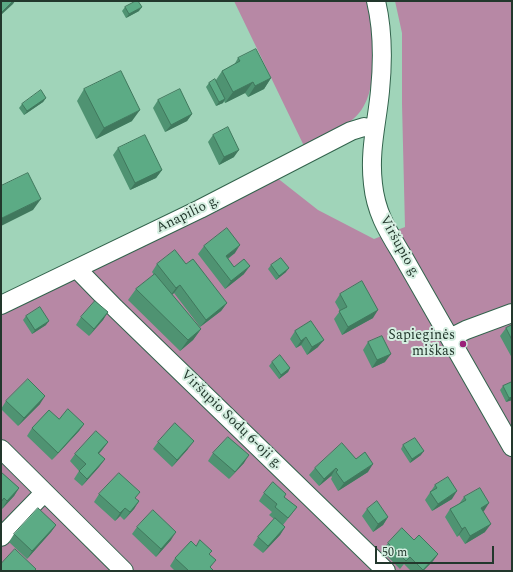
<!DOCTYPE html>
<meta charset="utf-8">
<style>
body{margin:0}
#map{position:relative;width:513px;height:572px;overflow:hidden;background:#a0d4b9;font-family:Spectral,serif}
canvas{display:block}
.frame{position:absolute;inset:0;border:2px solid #22372c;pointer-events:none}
.scale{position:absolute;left:375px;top:546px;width:119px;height:18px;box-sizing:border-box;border:2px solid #22372c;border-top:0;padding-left:5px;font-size:12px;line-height:14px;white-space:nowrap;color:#22372c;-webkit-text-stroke:3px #d4eee0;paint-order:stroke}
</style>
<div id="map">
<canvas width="513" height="572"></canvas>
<div class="frame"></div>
<div class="scale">50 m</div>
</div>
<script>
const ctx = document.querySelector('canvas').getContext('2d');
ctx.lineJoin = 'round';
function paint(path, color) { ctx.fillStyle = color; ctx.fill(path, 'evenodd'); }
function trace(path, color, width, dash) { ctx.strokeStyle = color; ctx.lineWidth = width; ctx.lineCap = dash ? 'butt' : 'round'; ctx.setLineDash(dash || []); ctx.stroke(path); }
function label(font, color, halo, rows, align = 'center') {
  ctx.font = font + ' Spectral,serif'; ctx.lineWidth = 4; ctx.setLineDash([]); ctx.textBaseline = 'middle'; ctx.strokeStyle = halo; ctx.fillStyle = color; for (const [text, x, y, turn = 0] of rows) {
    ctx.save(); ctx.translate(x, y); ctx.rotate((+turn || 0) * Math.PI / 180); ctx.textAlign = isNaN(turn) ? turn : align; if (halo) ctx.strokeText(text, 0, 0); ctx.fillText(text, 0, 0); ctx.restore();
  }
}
const green = new Path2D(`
 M234,1H369C372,34 383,97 352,120C338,131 320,139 305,148Z
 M395,1H512V571H1V311L276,177L318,210L374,239L405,227L402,104V33Z`);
const minor = new Path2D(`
 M376,1C383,30 383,61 380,91C377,123 369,151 373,184C376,214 389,233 404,258C412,272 420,286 428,300C456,349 484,398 512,447
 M77,269L115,308L386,571
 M1,305L200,209L351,131L364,127L375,129
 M450,338L466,330L512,313
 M1,449L124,571
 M1,537L44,493`);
const wall = new Path2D(`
 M125,7L139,11L126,18L122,11Z
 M238,58L271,78L264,89L248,97L245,93L225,103L224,101L223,103L216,106L206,87L209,83L216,80L222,71L234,65Z
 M84,89L132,121L96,139L77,101Z
 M46,98L43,102L24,115L19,108L22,104Z
 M158,100L192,114L187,121L165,132L153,108Z
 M213,135L234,157L219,165L208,142Z
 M118,148L162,170L156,178L130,190L113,155Z
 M204,246L235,253L228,259L234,267L244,274L225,289L198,254Z
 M157,264H186L227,303L221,311L200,327L174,293L172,295L201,329L193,340L180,351L128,300L136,289L154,275L152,272Z
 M271,265L286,272L276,280L268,269Z
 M340,294L373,318L342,335L334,319L340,311L335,302Z
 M108,312L103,320L89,336L76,325L81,317Z
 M26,316L46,325L32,334L23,320Z
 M311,321L318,347L307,355L301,345L296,348L290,339L295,331Z
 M512,325V358L500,336L506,328Z
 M368,342L385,362L372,368L363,350Z
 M272,362L290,368L288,372L279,379L269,366Z
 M512,382V400L506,402L500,390L503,386Z
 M6,401L40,404L18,426L1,409Z
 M84,424L79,431L52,460L27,436L32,428Z
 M108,442L99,454L105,459L99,467L82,486L74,479L79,471L70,461L75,454Z
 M158,442L188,449L172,467L153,449Z
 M403,445L421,455L410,463L401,449Z
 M213,453L244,463L229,479L208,461Z
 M356,459L368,472L338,491L331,479L332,477L331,476L319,486L309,475L315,468Z
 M1,472L19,488L14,496L2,509L1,508Z
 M435,485L452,499L432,511L425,500Z
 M264,493L284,497L297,507L283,525L285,527L280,535L263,553L253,545L258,537L274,519L269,515L272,512L259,501Z
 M99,494L136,499L139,501L134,509L124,520L120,516L115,521L94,502Z
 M464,497L483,511L485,532L465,544L459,535L457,537L445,517L450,509L459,504Z
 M367,509L388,517L383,525L373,532L362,516Z
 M56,525L51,532L27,559L9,542L14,534Z
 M137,527L171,540L156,557L132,534Z
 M414,540L438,554L433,561L423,571H411L404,564L400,569L382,551L388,543Z
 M196,546L212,551L209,554L211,568L214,571H175L170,566L175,558Z`);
const shadedWall = new Path2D(`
 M13,1H15L13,4L1,15L2,12Z
 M142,7L139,11L126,18L129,14Z
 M271,78L264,89L248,97L255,86Z
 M253,82L245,93L225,103L233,92Z
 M46,98L43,102L24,115L27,111Z
 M225,99L223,103L216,106L219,102Z
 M140,110L132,121L96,139L104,128Z
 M192,114L187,121L165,132L171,125Z
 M239,150L234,157L219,165L224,157Z
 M162,170L156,178L130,190L135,183Z
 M41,199L33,210L1,226V220L2,218Z
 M240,245L235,253L220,264L226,256Z
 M250,266L244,274L225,289L231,281Z
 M289,268L286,272L276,280L279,276Z
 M180,285L174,293L170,296L176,288Z
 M227,303L221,311L200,327L206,320Z
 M378,310L373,318L342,335L348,327Z
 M108,312L103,320L89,336L94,329Z
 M49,321L46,325L32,334L35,330Z
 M201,329L193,340L180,351L188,340Z
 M306,337L301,345L296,348L301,341Z
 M324,340L318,347L307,355L312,347Z
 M391,354L385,362L372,368L377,360Z
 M290,368L288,372L279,379L281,375Z
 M45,396L40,404L18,426L24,418Z
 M512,397V400L506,402L509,398Z
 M84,424L79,431L52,460L58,453Z
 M194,441L188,449L172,467L177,460Z
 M108,442L102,450L92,460L98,453Z
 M424,451L421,455L410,463L412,459Z
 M249,455L244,463L229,479L235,472Z
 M105,459L99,467L82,486L87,479Z
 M373,464L368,472L338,491L344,483Z
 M336,468L331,476L319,486L324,479Z
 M19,488L14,496L2,509L7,501Z
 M457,491L452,499L432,511L438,504Z
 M139,501L134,509L124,520L130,512Z
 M489,503L484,511L476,515L481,508Z
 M125,508L120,516L115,521L120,513Z
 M388,517L383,525L373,532L378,524Z
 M491,524L485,532L465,544L470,536Z
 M56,525L51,532L27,559L32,551Z
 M285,527L280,535L263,553L268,546Z
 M465,527L459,535L457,537L462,529Z
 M176,532L171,540L156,557L161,549Z
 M438,554L433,561L423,571H422Z`);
const building = new Path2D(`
 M1,1H13L2,12H1Z
 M136,1H138L142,7L129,14L125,7Z
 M256,49L271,78L255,86L253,82L233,92L222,71L240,61L238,58Z
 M121,71L140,110L104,128L84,89Z
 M215,79L225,99L219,102L209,83Z
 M180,89L192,114L171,125L158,100Z
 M41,90L46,98L27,111L22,104Z
 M228,127L239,150L224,157L213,135Z
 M145,135L162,170L135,183L118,148Z
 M28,173L41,199L2,218L1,215V186Z
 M227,228L240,245L226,256L234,267L244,259L250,266L231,281L204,246Z
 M175,250L186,264L193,259L227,303L206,320L180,285L176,288L157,264Z
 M281,258L289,268L279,276L271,265Z
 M155,274L201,329L188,340L136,289Z
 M362,281L378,310L348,327L339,311L347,307L340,294Z
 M95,301L108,312L94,329L81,317Z
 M40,307L49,321L35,330L26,316Z
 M311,321L324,340L312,347L306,337L301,341L295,331Z
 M512,325V340L506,328Z
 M382,336L391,354L377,360L368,342Z
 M280,355L290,368L281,375L272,362Z
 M28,379L45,396L24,418L6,401Z
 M512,382V397L509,398L503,386Z
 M68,409L84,424L58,453L32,428L49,410L59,419Z
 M175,423L194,441L177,460L158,442Z
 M96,431L108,442L98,453L105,459L87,479L79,471L86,464L75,454Z
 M228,437L249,455L235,472L213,453Z
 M415,438L424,451L412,459L403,445Z
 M342,443L356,459L365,452L373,464L344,483L336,472L338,470L336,468L324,479L315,468Z
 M1,472L19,488L7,501L4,498L1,502Z
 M119,473L140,492L135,498L139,501L130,512L125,508L120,513L99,494Z
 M448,477L457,491L438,504L430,492L437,488L435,485Z
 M273,482L286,494L284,497L297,507L288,518L275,507L277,504L264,493Z
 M480,488L489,503L481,508L491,524L470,536L465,527L462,529L450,509L466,500L464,497Z
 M377,501L388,517L378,524L367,509Z
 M38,508L56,525L32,551L14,534Z
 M153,510L176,532L161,549L137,527Z
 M275,518L285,527L268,546L258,537Z
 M402,528L414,540L419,535L438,554L423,570L410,557L406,561L388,543Z
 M200,540L212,551L209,554L216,560L210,567L214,571H189L175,558L191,541L196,546Z
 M15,549L36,569L34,571H1V564Z`);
const markers = [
 [463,344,4,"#9a2079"]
];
const streetNames = [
 ["Anapilio g.",188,215,-26],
 ["Viršupio g.",399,247,61],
 ["Viršupio Sodų 6-oji g.",231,420,44]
];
const poiNames = [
 ["Sapieginės",455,336],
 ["miškas",455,352]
];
paint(green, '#b788a5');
trace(minor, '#32634c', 20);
trace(minor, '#fff', 18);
paint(wall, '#4f9372');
paint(shadedWall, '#40785d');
paint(building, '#5cab85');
trace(building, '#40785d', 1);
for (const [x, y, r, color] of markers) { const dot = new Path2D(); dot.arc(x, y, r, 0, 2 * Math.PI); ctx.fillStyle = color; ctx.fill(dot); trace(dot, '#d4eee0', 1.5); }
label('14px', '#22372c', '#d4eee0', streetNames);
label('14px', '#22372c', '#d4eee0', poiNames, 'right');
</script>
